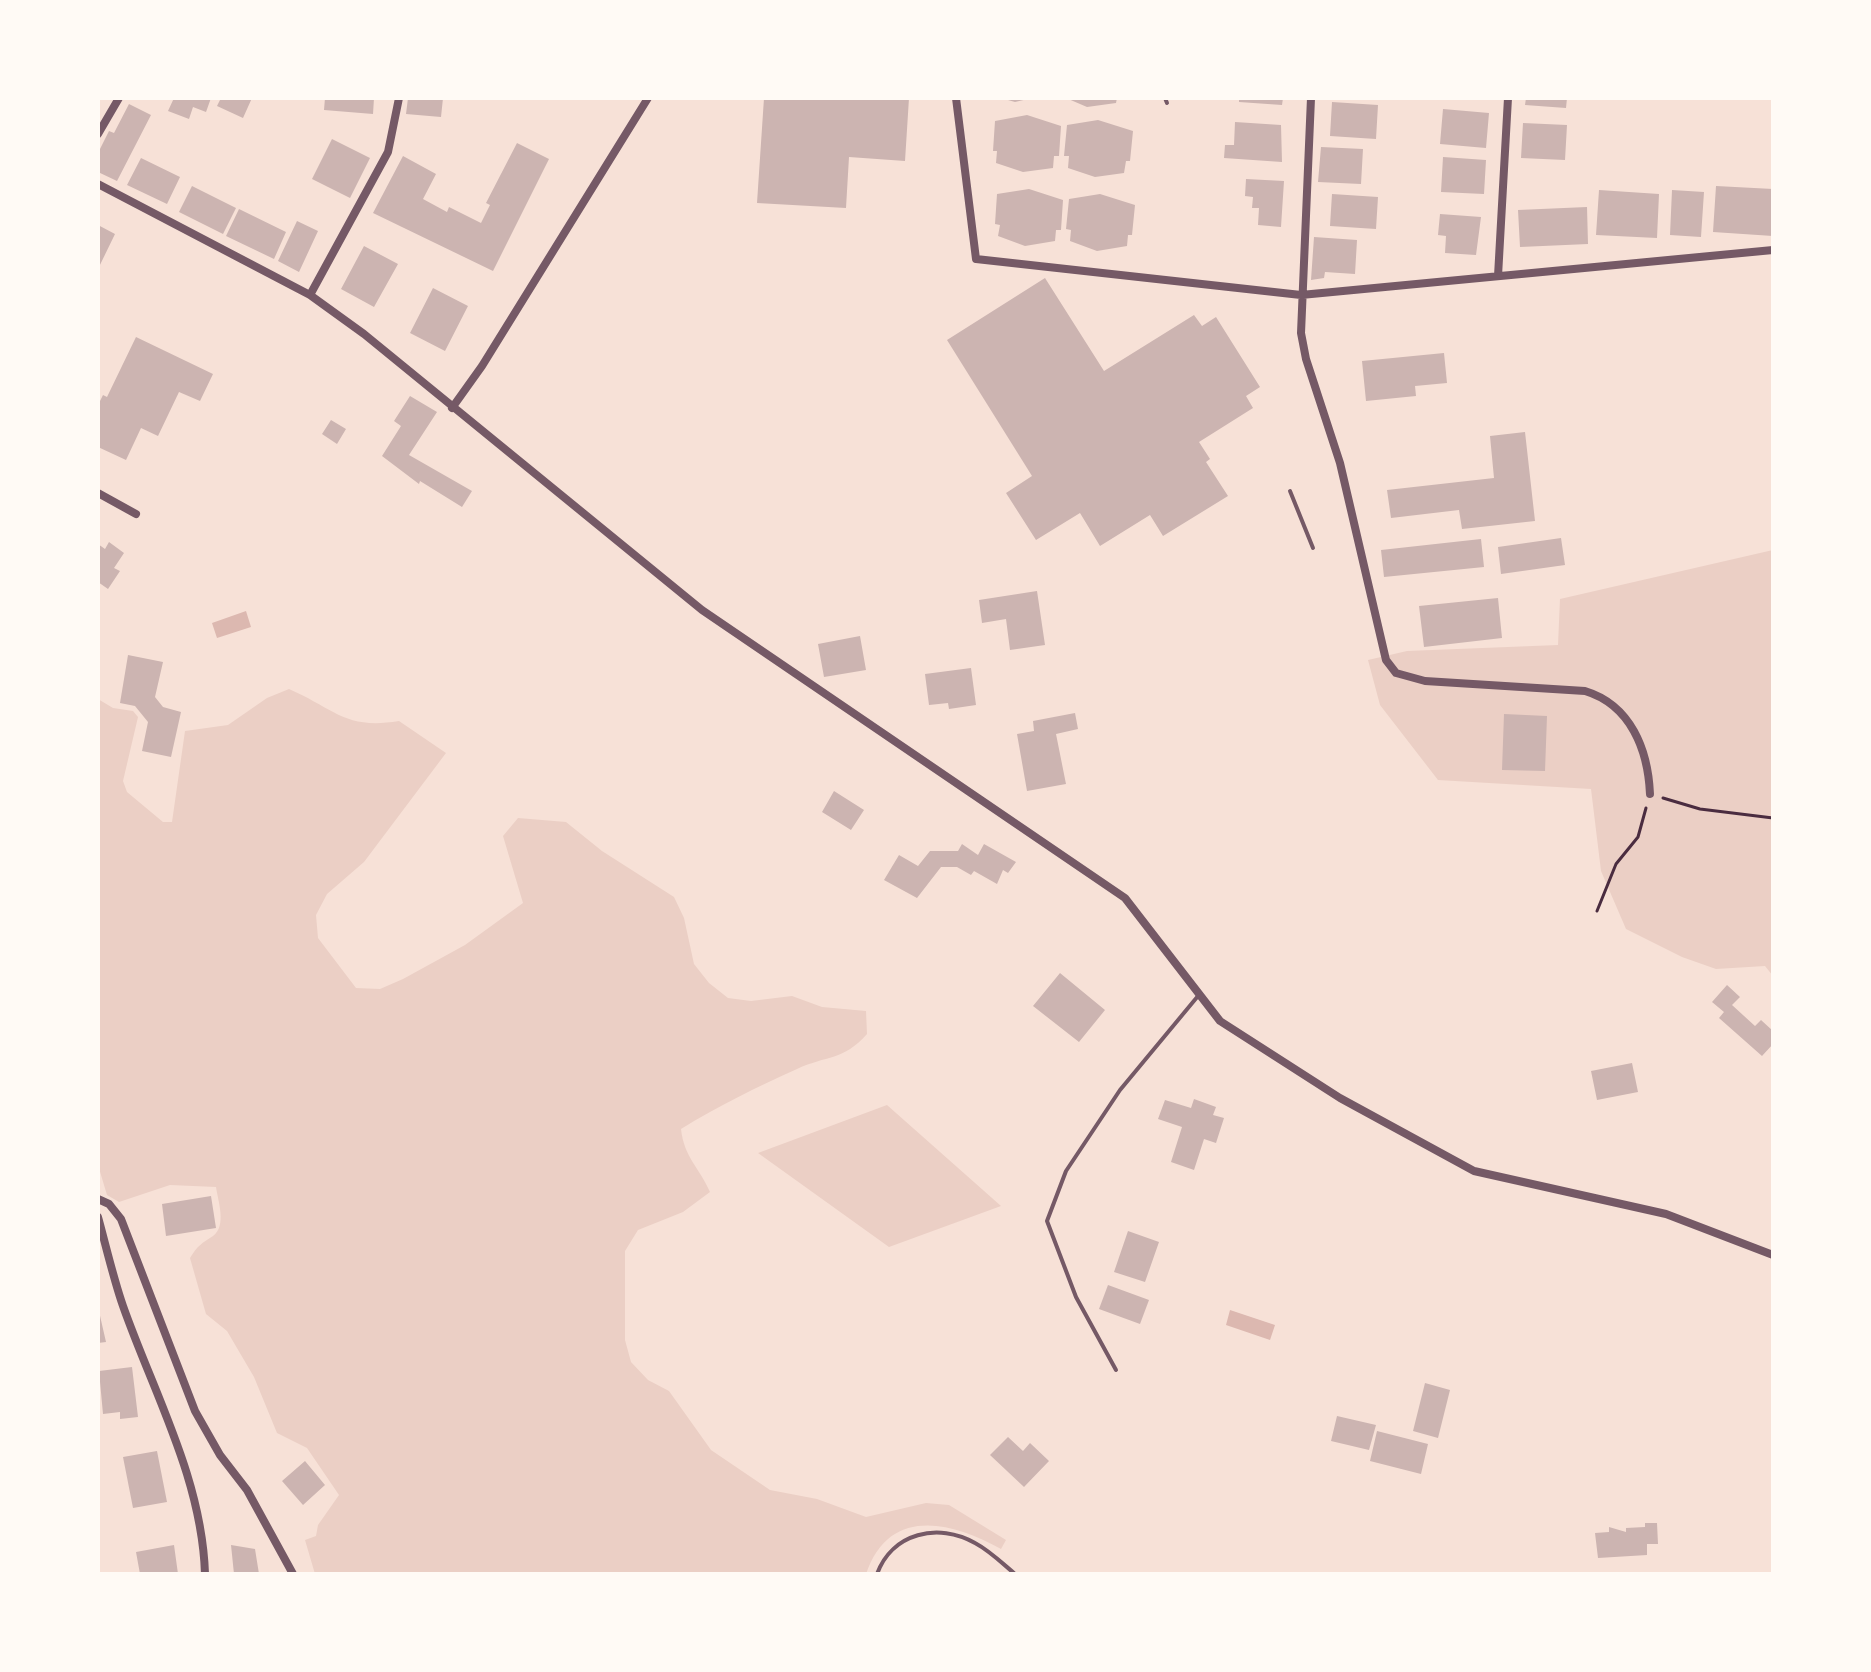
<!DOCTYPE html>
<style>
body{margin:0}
#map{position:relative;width:1871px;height:1672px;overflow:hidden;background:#f7e1d7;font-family:Arial,sans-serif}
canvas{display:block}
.frame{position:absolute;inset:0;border:100px solid #fffaf5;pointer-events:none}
</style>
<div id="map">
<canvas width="1871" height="1672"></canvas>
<div class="frame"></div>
</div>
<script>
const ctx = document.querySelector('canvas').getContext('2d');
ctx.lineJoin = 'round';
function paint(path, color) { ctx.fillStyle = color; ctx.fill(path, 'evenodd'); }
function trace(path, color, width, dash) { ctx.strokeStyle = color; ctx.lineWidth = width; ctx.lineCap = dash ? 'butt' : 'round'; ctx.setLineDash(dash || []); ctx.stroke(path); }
const green = new Path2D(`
 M1773,550V976L1765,966L1716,969L1682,957L1626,929L1601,871L1591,789L1438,780L1380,705L1368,660L1407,651L1558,645L1560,599Z
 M289,689C335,709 345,730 399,721L446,753L364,862L327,894L316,915L318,938L356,988L380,989L403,979L465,945L523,903L503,836L518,818L566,822L602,851L674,897L684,918L694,964L709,983L728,998L751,1001L792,996L822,1007L866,1011L867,1034C843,1061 827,1055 797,1069C757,1087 718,1106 681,1129C684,1157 699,1167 710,1192L683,1212L638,1230L625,1251V1340L631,1362L648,1380L669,1391L711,1450L770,1490L817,1499L866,1517L926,1503L949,1505L1006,1540L1001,1549C951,1521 889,1506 866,1574H315L305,1540L316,1536L318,1525L339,1495L307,1448L277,1433L254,1377L227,1331L206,1314L190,1258C197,1246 202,1243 213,1236C227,1226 218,1201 216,1187L170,1185L119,1202L107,1195L98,1165V699L113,708L133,711L138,717L123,781L127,792L163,822H172L185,731L228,725L267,698Z
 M887,1105L1001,1206L889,1247L758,1153Z`);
const water = new Path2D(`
 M246,611L251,627L217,638L212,623Z
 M1230,1310L1275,1325L1270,1340L1226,1325Z`);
const building = new Path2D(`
 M174,98H211L206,112L193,107L189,119L168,111Z
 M221,98H252L243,118L217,106Z
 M325,98H374L373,114L324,110Z
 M408,98H443L441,117L406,114Z
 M764,98H909L905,161L849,157L846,208L757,203Z
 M1001,98H1032L1015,102Z
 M1066,98H1117L1116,103L1087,107Z
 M1239,98H1283L1282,105L1239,102Z
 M1526,98H1567L1566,108L1525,105Z
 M1332,102L1378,105L1376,139L1330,136Z
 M129,104L151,115L117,181L98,172V153L109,131L114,133Z
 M1443,109L1489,113L1486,148L1440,144Z
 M1027,115L1061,126L1059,156H1054L1053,168L1023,172L996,163L997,151H993L995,121Z
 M1098,120L1133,131L1130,161H1126L1124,173L1095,177L1068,168L1069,156H1064L1067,125Z
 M1235,122L1281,125L1282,162L1224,158L1225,145H1234Z
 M1523,123L1567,125L1565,160L1521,158Z
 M332,139L370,158L350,198L312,179Z
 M517,143L549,159L493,271L373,213L403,156L436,174L423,199L447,212L449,207L481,223L490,205L486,203Z
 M1321,147L1363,149L1361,184L1318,182Z
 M1443,157L1486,160L1484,194L1441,192Z
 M141,158L180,177L167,204L127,185Z
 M1246,179L1284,181L1281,227L1258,225L1259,208H1252L1253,197L1245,196Z
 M192,186L236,208L223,234L179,212Z
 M1716,186L1773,189V236L1713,232Z
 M1029,189L1063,200L1061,230H1056L1055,241L1025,246L998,236L1000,225L995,224L997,194Z
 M1599,190L1659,194L1657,238L1596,235Z
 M1672,190L1704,192L1701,237L1670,235Z
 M1100,194L1135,205L1132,235H1128L1127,246L1097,251L1070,241L1071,230L1066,229L1069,199Z
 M1332,194L1378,197L1376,229L1330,226Z
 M1587,207L1588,244L1520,247L1518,210Z
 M239,209L286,232L274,259L226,236Z
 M1440,214L1481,217L1476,255L1445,253L1446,236L1438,235Z
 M297,221L318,231L299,272L278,261Z
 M98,225L115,234L98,269Z
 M1314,237L1357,240L1355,274L1325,272L1324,278L1311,280Z
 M364,246L398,264L374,307L341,289Z
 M1045,278L1104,371L1194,315L1202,326L1216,317L1260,387L1246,396L1253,408L1199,442L1210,459L1206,462L1228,496L1163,536L1150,515L1100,546L1080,513L1036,540L1006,493L1032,476L947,340Z
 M433,288L468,306L445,351L410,333Z
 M136,337L213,374L200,401L179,392L158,436L141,428L126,460L98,447V405L103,395L107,397Z
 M1444,353L1447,383L1415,386L1416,396L1366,401L1362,361Z
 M410,396L437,412L409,455L472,491L462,507L420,481L419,484L382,456L401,426L394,421Z
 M331,420L346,429L337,444L322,434Z
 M1525,432L1535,521L1462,529L1459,510L1391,518L1387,490L1494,478L1490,436Z
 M1561,538L1565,565L1501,574L1498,547Z
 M1481,539L1484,567L1384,577L1381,550Z
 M109,542L124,553L114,568L120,571L108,589L98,582V544L105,549Z
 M1037,591L1045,645L1010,650L1006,619L982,623L979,600Z
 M1498,598L1502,638L1424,647L1419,606Z
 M860,636L866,670L824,677L818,644Z
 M128,655L163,662L155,697L163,707L181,712L171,757L142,751L148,722L135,706L120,703Z
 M971,668L976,705L949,709L948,703L929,705L925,674Z
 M1075,713L1078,729L1056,734L1066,784L1027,791L1017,734L1034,731L1033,721Z
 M1504,714L1547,716L1545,771L1502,770Z
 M834,791L864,810L851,830L822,812Z
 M962,844L978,855L984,844L1016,862L1008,873L1003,870L997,884L974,871L971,875L957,867H941L917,898L884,880L899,855L918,866L930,851H958Z
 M1060,973L1105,1010L1079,1042L1033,1006Z
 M1727,985L1740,997L1732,1005L1755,1026L1761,1020L1773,1031V1044L1762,1056L1719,1018L1724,1012L1712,1002Z
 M1632,1063L1638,1092L1597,1100L1591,1071Z
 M1194,1099L1216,1107L1213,1115L1224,1118L1216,1143L1204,1139L1194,1170L1171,1162L1182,1127L1158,1119L1165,1100L1191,1108Z
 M211,1196L216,1228L166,1236L162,1204Z
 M1128,1231L1159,1242L1145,1282L1114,1272Z
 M1108,1285L1149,1300L1140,1324L1099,1309Z
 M98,1307L106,1342L98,1343Z
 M132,1367L138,1417L120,1419V1412L103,1414L99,1371Z
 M1425,1383L1450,1390L1438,1438L1413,1431Z
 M1337,1416L1376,1425L1369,1450L1331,1441Z
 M1377,1431L1428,1444L1421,1474L1370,1461Z
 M1008,1437L1023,1451L1030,1443L1049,1461L1024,1487L990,1455Z
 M157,1451L167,1502L133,1508L123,1457Z
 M305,1461L325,1485L303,1505L282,1481Z
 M1645,1523H1657L1658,1544H1647V1555L1598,1558L1595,1533L1609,1532V1527L1626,1532V1528L1645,1527Z
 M174,1545L178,1574H140L136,1552Z
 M231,1545L255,1549L259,1574H234Z`);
const path = new Path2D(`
 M1663,798L1700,809L1773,818
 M1597,911L1616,864L1638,837L1646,808`);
const service = new Path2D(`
 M1165,98L1167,103
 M1290,491L1313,548
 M1116,1370L1076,1297L1047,1221L1066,1171L1120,1090L1198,996
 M877,1574C892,1533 938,1522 975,1543C990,1551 1002,1563 1015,1574`);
const minor = new Path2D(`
 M956,98L976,259L1301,295L1773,250
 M1311,98L1301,333L1306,359L1340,463L1386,660L1396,673L1425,681L1585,691C1631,705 1648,750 1650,794
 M98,134L119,98
 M98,184L310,295L364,334L702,610L1125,898L1220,1021L1340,1098L1474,1171L1666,1214L1773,1255
 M1498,276L1508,98
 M310,295L388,152L399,98
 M452,408L482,366L648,98
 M98,493L136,514
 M98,1199L109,1204L121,1219L195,1411L220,1455L247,1490L293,1574
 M98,1217C106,1246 113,1277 123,1306C154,1394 202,1479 205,1574`);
paint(green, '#ebcfc5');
paint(water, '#dcb8b0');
paint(building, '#ccb4b1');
trace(path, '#4a2c40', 3);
trace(service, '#755966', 4);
trace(minor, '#755966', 8);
</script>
